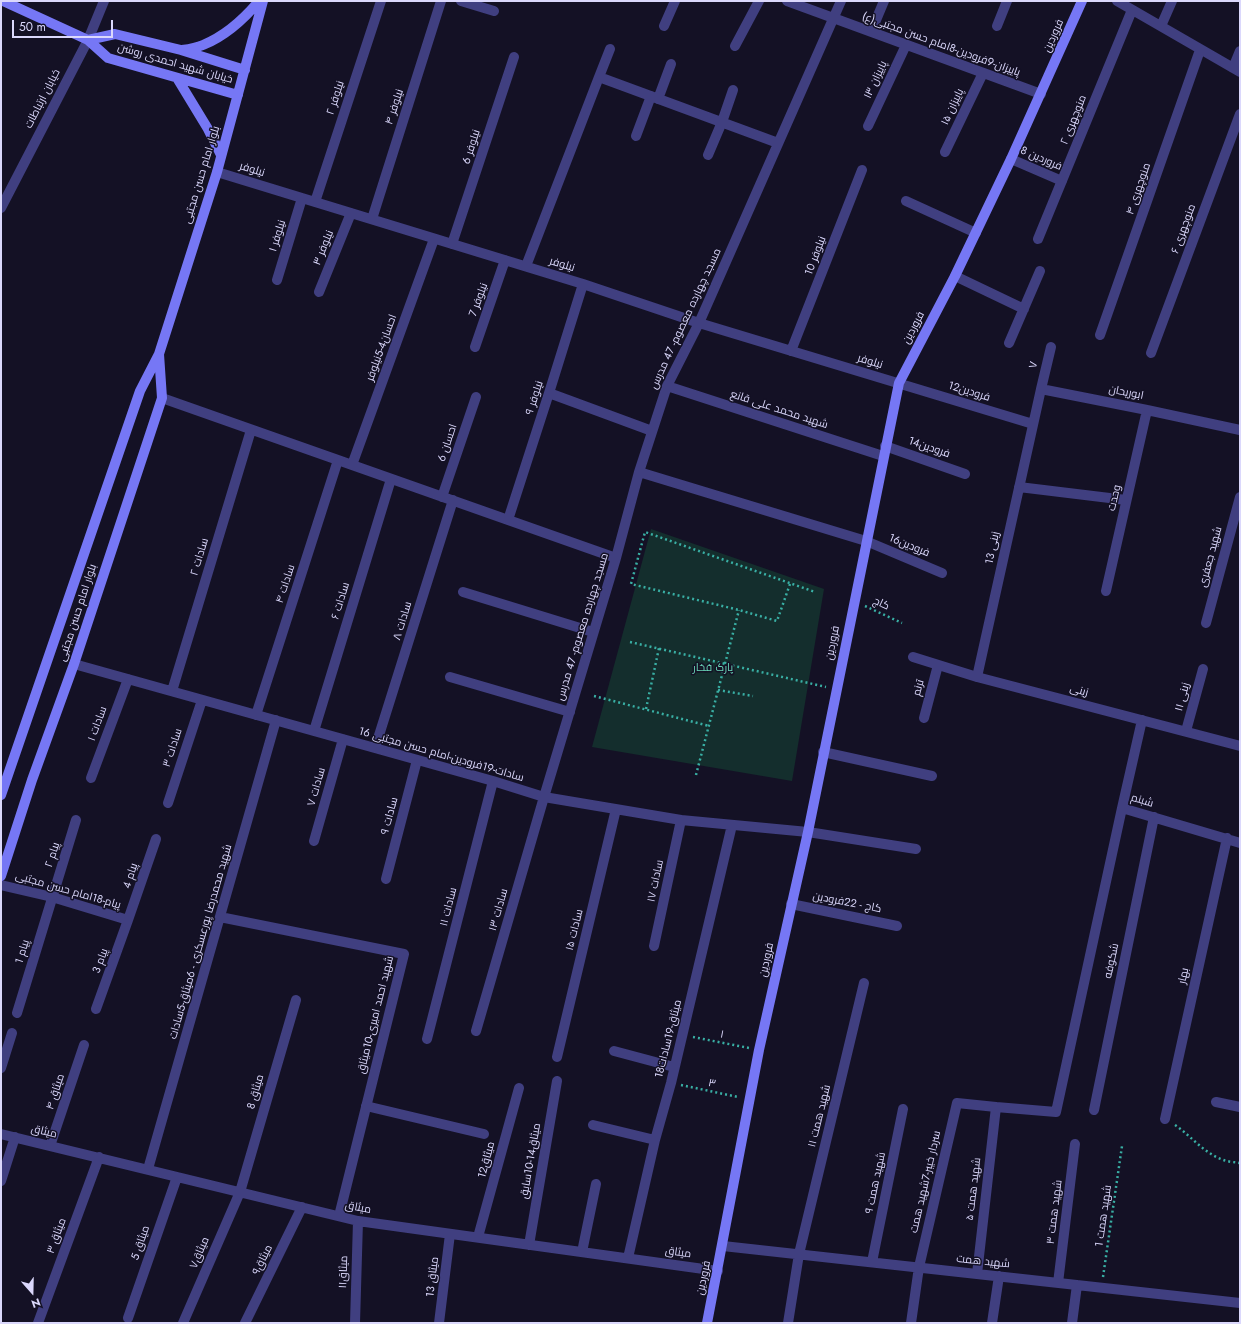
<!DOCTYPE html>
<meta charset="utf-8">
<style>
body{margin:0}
#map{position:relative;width:1241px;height:1324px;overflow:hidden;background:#141125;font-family:Jost,sans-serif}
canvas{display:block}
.frame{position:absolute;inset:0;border:2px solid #dbd8fc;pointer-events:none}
.north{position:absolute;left:12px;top:1272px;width:40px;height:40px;-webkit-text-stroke:3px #141125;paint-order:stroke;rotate:160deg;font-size:11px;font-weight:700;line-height:16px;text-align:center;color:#dbd8fc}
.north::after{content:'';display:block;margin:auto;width:14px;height:18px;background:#dbd8fc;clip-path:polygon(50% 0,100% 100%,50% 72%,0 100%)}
.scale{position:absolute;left:12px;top:20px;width:101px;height:18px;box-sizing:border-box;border:2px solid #dbd8fc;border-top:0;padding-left:5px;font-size:12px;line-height:14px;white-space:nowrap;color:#dbd8fc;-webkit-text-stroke:3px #141125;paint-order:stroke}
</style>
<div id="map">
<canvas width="1241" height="1324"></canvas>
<div class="frame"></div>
<div class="north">N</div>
<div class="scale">50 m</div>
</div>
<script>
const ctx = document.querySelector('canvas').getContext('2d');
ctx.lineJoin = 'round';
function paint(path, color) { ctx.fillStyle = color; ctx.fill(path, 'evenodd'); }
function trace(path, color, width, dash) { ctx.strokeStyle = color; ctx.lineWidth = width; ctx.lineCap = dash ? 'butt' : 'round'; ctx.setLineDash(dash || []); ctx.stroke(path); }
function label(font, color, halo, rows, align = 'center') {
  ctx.font = font + ' Jost,Cairo,sans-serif'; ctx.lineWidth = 3; ctx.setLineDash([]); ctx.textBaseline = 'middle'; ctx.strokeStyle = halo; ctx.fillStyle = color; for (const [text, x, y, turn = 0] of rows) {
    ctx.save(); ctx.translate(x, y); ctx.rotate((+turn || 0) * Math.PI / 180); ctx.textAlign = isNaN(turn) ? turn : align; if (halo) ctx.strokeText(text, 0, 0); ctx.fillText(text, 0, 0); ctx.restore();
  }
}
const green = new Path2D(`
 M651,529L824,589L792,781L592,747Z`);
const path = new Path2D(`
 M790,584L777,621L739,610L631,584L645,532L815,592
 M865,606L902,623
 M630,642L826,687
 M718,690L753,696
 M594,696L709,726
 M646,709L659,648
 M696,775L739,610
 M693,1037L749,1048
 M681,1085L738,1097
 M1175,1125C1191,1136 1203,1152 1221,1159C1227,1162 1234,1162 1240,1163
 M1103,1277L1122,1146`);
const street = new Path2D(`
 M461,1L494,11
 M787,1L1041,94
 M1117,1L1240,72
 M664,26L675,1
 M997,26L1007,1
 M1161,26L1172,1
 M871,32L884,1
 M735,46L759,1
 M1233,68L1240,51
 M599,77L610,49
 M658,99L671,64
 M868,126L906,45
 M636,136L651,96
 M945,152L983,73
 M708,155L722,122L733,90
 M1011,159L1062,181
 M217,172L583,284L699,323L1033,424
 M906,201L976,233
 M315,202L381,1
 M1,208L88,40L104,1
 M372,219L441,1
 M1038,239L1132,10
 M452,244L514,57
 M526,266L599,77L778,143
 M955,276L1024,309
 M277,280L302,198
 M319,292L351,213
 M1100,335L1200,50
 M1009,343L1040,271
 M475,347L505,260
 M791,351L862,170
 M1151,353L1240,114
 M667,386L883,456
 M1041,389L1051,347
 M549,393L652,431
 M162,398L616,558
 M885,446L965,474
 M352,465L434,239
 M639,472L866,541L942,573
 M1019,487L1126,500
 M442,497L476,397
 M508,520L549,393L583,284
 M1106,591L1147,410
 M463,592L593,632
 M1206,623L1240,497
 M913,657L977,677L1240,746
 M74,664L493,781L544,797L681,820L808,832L916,849
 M450,677L570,712
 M977,677L1041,389L1147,410L1240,430
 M172,691L251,430
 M256,715L338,460
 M924,718L938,665
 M1142,720L1122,808L1240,843
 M314,731L391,479
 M1186,731L1203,669
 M375,748L453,500
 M823,752L932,776
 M91,778L128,679
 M168,803L202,700
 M314,841L343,739
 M386,879L417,760
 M1,885L52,897L128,920
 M791,904L897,926
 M220,917L404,954L339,1216
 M654,946L681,820
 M96,1009L128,920L156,839
 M17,1013L76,820
 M476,1031L544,797L616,558L639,472L667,386L699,323L841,1
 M427,1039L493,781
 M614,1051L674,1067
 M557,1057L616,809
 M1,1068L12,1033
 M1216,1102L1240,1107
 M366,1106L484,1134
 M1094,1110L1154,817
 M1165,1119L1227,838
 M593,1125L655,1140
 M1,1134L358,1221L718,1271
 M50,1146L84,1045
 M148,1169L276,720
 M1,1181L15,1137
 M478,1237L519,1088
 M529,1245L557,1081
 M723,1246L1240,1303
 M582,1252L596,1184
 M628,1258L655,1140L671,1083L732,825
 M872,1262L903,1109
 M977,1274L996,1107
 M1058,1283L1075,1144
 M128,1318L177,1177
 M38,1323L99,1157
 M183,1323L240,1192L296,1000
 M245,1323L302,1207
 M355,1323L358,1221
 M439,1323L450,1234
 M788,1323L799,1254L864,983
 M911,1323L919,1267L957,1103L996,1107L1056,1112L1122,808
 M992,1323L999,1276
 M1072,1323L1077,1285`);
const secondary = new Path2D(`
 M3,1L88,40L108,58L238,95
 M88,40L115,34L181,50L245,70
 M182,50C189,49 196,48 203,45C225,36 244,19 259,1
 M177,78L208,129L221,155
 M1,795L140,391L159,354L217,172L263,1
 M1,876L32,780L74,664L162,398L159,354
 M707,1323L759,1050L808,832L899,383L955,276L1011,159L1082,1`);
const streetNames = [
 ["فروردین",1054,36,-66],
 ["پاییزان-9فرودین-8امام حسن مجتبی(ع)",941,45,20],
 ["خیابان شهید احمدی روشن",175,64,16],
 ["پاییزان ۱۳",876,80,-65],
 ["نیلوفر ۲",336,98,-72],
 ["خیابان ارتباطات",43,99,-63],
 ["نیلوفر ۴",395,107,-72],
 ["پاییزان ۱۵",953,107,-65],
 ["منوچهری ۲",1074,120,-68],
 ["نیلوفر 6",472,147,-72],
 ["8 فروردین",1041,159,23],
 ["نیلوفر",252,170,17],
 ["بلوار امام حسن مجتبی",202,175,-73],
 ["منوچهری ۴",1139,189,-71],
 ["منوچهری ۶",1184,229,-70],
 ["نیلوفر ۱",278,236,-73],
 ["نیلوفر ۳",324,248,-68],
 ["نیلوفر 10",816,256,-69],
 ["نیلوفر",562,265,17],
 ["نیلوفر 7",479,300,-70],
 ["مسجد چهارده معصوم- 47 مدرس",686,319,-65],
 ["فروردین",914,328,-62],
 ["احسان4-5نیلوفر",382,348,-70],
 ["نیلوفر",870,362,17],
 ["۷",1034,365,-77],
 ["12فرودین",969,392,17],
 ["ابوریحان",1126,393,11],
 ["نیلوفر ۹",535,398,-72],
 ["شهید محمد علی قانع",779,410,18],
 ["احسان 6",448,443,-71],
 ["14فرودین",929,448,19],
 ["وحدت",1115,498,-77],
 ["16فرودین",909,546,22],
 ["زینی 13",993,548,-78],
 ["سادات ۲",200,557,-73],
 ["شهید جعفری",1211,557,-75],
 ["سادات ۴",286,584,-72],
 ["سادات ۶",341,601,-73],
 ["کاج",881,604,25],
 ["بلوار امام حسن مجتبی",78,613,-72],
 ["سادات ۸",403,621,-73],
 ["مسجد چهارده معصوم- 47 مدرس",583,627,-73],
 ["فروردین",833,643,-79],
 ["ترنم",919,688,-75],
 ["زینی",1079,691,15],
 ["زینی ۱۱",1183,697,-75],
 ["سادات ‍‍۱",98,724,-70],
 ["سادات ۳",173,748,-72],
 ["سادات-19فرودین-امام حسن مجتبی 16",441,755,16],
 ["سادات ۷",317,787,-74],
 ["شبنم",1142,801,17],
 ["سادات ۹",390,816,-75],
 ["پیام ۲",53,855,-72],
 ["پیام 4",131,876,-72],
 ["سادات ۱۷",656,881,-78],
 ["پیام-18امام حسن مجتبی",68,891,16],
 ["کاج - 22فرودین",847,903,11],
 ["سادات ۱۱",449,907,-76],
 ["سادات ۱۳",499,910,-74],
 ["سادات ۱۵",575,930,-76],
 ["شهید محمدرضا پورعسکری - 6میثاق-5سادات",201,942,-74],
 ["پیام 1",23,952,-73],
 ["فروردین",767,960,-78],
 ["پیام 3",101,961,-70],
 ["شکوفه",1112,961,-78],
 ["بهار",1184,976,-78],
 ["شهید احمد امیری-10میثاق",376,1015,-76],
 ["۱",722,1035,11],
 ["18میثاق-19سادات",669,1039,-76],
 ["۳",712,1084,12],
 ["میثاق ۴",56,1092,-72],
 ["میثاق 8",256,1092,-74],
 ["شهید همت ۱۱",820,1116,-76],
 ["میثاق",44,1132,14],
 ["12میثاق",487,1160,-75],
 ["میثاق14-10سابق",531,1161,-80],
 ["سردار خیبر-7شهید همت",926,1182,-77],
 ["شهید همت ۹",876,1183,-78],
 ["شهید همت ۵",974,1189,-83],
 ["میثاق",358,1208,11],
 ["شهید همت ۳",1055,1212,-83],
 ["شهید همت 1",1104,1216,-82],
 ["میثاق ۳",57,1236,-70],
 ["میثاق 5",141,1243,-71],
 ["میثاق۷",200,1253,-67],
 ["میثاق",678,1253,8],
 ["میثاق۹",263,1260,-64],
 ["شهید همت",983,1262,6],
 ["میثاق۱۱",344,1272,-88],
 ["میثاق 13",433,1277,-83],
 ["فروردین",704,1278,-78]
];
const parkNames = [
 ["پارک فخار",713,668]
];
paint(green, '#142e2d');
trace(path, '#39afa4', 2.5, [2, 3]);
trace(street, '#403f80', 10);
trace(secondary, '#7677f5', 10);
label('11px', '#dbd8fc', '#141125', streetNames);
label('11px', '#69d7b8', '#141125', parkNames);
</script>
